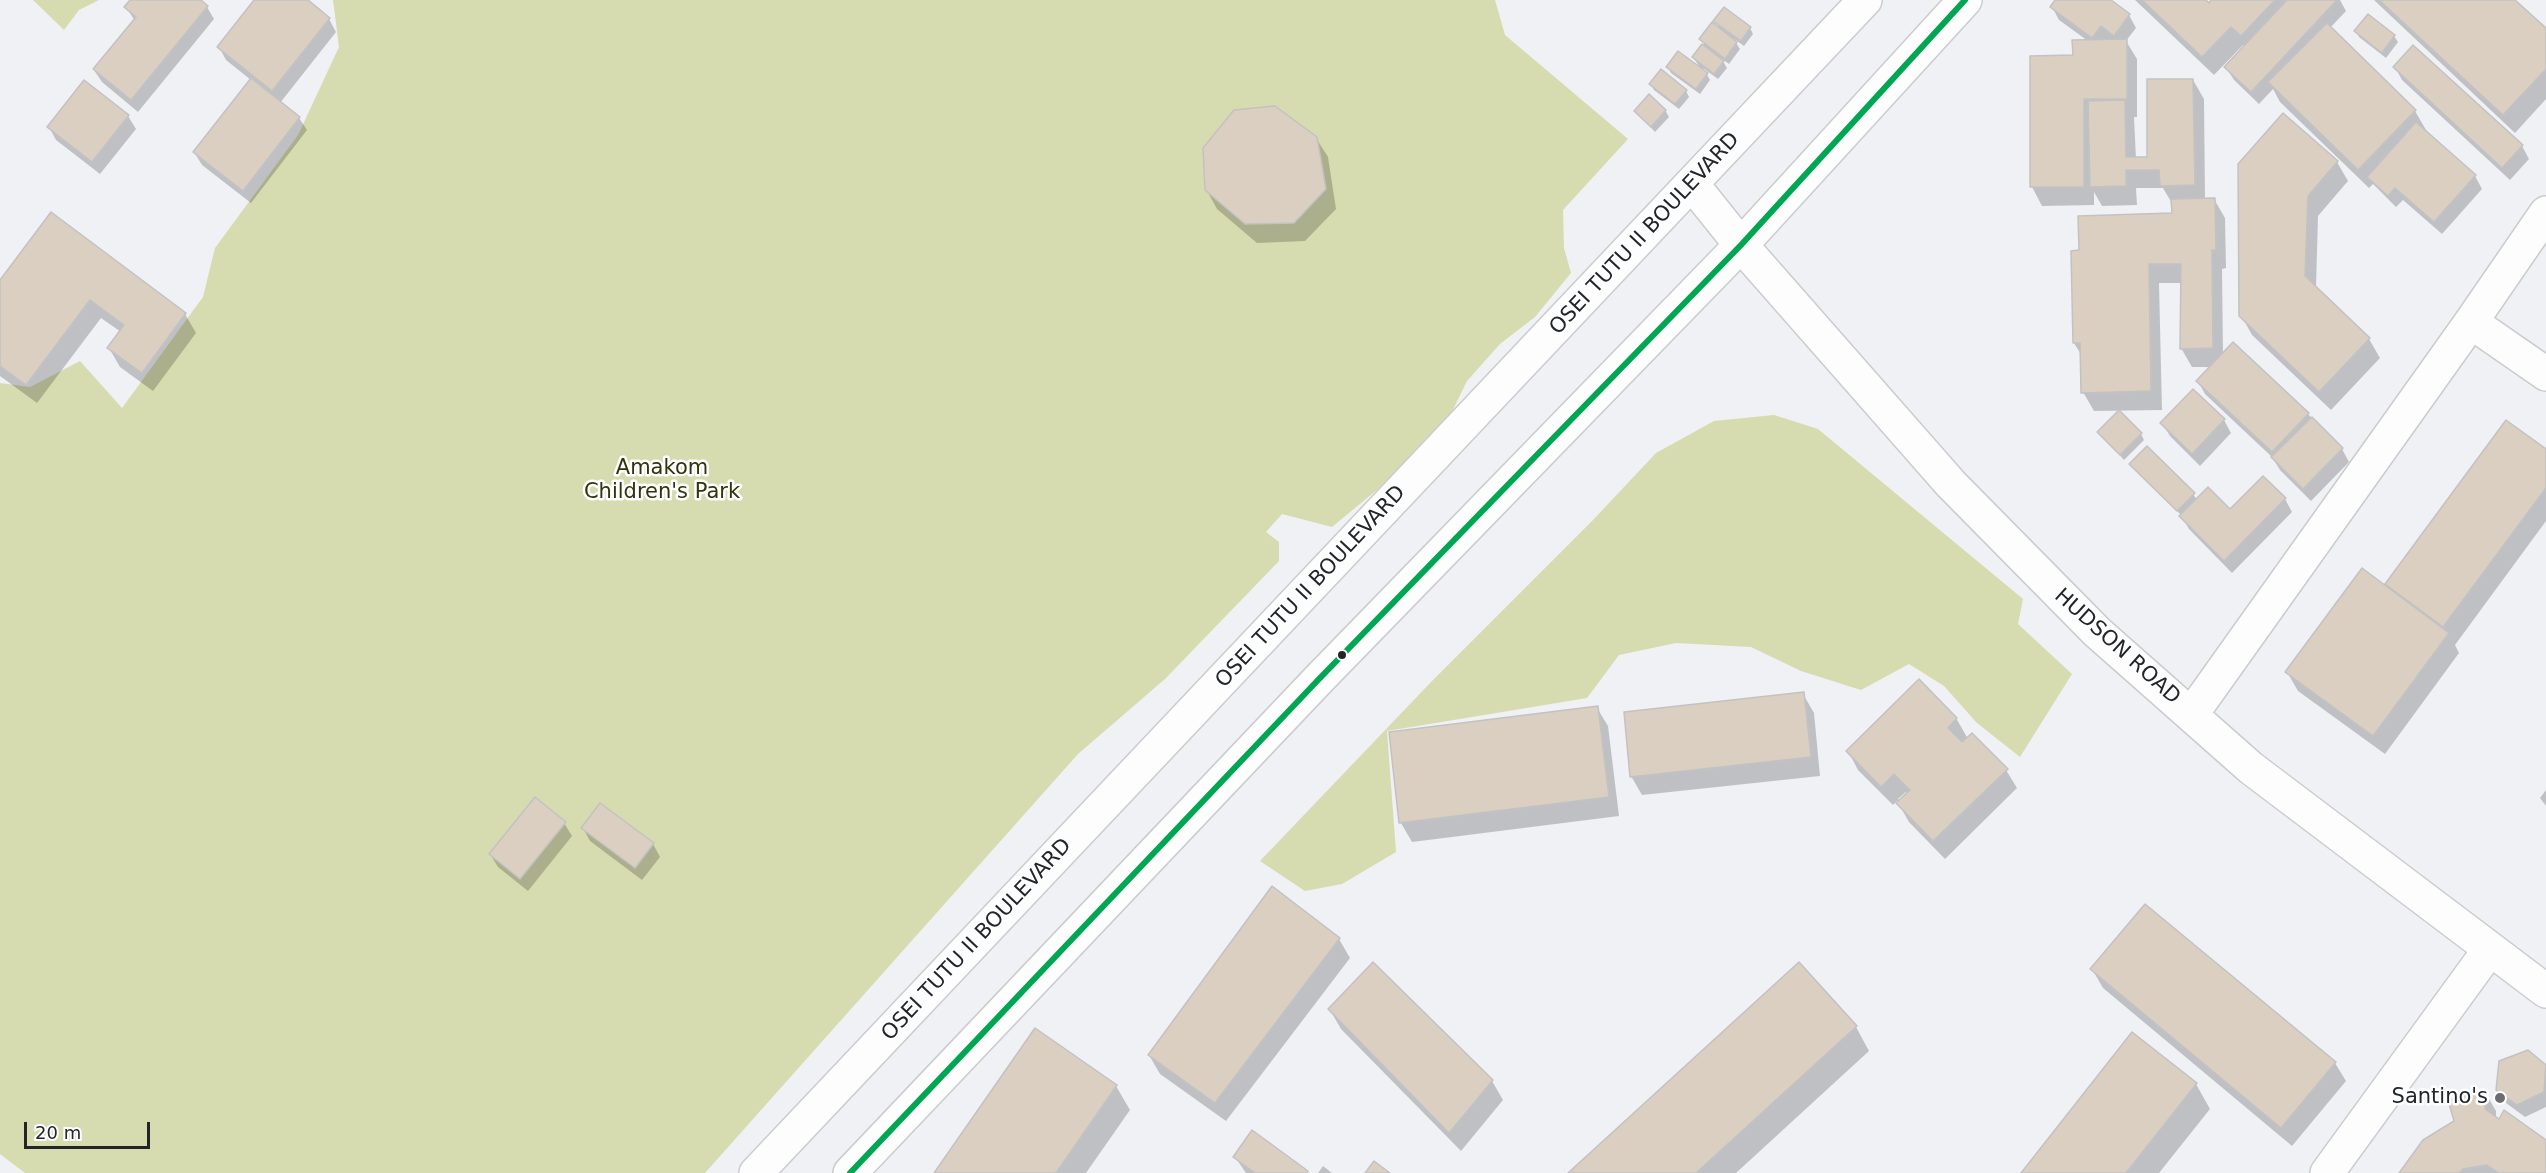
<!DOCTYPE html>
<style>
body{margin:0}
#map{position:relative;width:2546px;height:1173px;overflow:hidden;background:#eff1f4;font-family:"DejaVu Sans",sans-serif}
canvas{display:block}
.scale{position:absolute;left:24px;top:1122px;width:126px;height:27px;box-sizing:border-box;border:3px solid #242527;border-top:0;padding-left:8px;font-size:18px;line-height:21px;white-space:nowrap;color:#242527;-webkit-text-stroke:4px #fdfeff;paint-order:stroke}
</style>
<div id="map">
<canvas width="2546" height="1173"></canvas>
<div class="scale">20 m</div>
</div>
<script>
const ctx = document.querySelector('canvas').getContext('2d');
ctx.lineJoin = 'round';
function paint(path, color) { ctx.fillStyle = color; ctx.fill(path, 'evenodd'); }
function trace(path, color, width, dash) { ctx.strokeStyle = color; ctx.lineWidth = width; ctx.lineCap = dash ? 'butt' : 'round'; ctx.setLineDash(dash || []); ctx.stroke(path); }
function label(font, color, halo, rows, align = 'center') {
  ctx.font = font + ' "DejaVu Sans",sans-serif'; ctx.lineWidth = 5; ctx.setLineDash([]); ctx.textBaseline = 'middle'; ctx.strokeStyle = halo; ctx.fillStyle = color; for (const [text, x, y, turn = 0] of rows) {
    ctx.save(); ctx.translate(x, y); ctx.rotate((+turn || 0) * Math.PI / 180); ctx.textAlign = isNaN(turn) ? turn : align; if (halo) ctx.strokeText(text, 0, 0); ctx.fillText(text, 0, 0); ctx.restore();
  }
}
const green = new Path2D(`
 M33,0H99L79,10L64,30Z
 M333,0H1495L1505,35L1628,139L1563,210L1564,248L1571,273L1535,317L1500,344L1467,381L1446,424L1378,489L1332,527L1282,514L1266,532L1279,542V561L1165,679L1078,754L705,1173H25L0,1154V383L30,387L80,361L122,408L203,297L215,248L298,135L339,47Z
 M1774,415L1818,429L2023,599L2018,624L2072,674L2020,757L1977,723L1944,686L1909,664L1861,690L1801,671L1751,647L1676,643L1619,655L1587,698L1387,731L1396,852L1342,884L1305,891L1260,861L1432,681L1593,520L1656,453L1714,421Z`);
const shadow = new Path2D(`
 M132,0H199L207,7L214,19L138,112L102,82L94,70L135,21L126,7Z
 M256,0H305L329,19L336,32L280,103L299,118L307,130L251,203L202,165L194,152L251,80L226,60L219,47Z
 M2057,0H2109L2129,15L2136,28L2126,41L2137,59V117H2134L2136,159H2149L2193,80L2204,99L2205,200L2214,199L2225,218L2226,268L2222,269L2223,355L2308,414L2342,449L2349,462L2311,501L2280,470L2272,457L2205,394L2198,381L2212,367H2192L2181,348V298H2184L2183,283H2159L2162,410L2094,411L2083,392L2082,356L2074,343L2073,252L2080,251L2173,215V205L2163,188H2136L2137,205L2102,206L2094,192V205L2042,206L2032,187L2074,56L2088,41L2059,20L2052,7Z
 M2135,0H2206L2209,5L2214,0H2340L2346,11L2330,28L2415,111L2426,130L2424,131L2475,176L2482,189L2442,234L2403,200L2396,207L2373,184L2369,188L2280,102L2273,89L2259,104L2234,80L2226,67L2245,47L2243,45L2214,75Z
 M2374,0H2513L2546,30V99L2515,133Z
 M2368,16L2394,36L2398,42L2386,58L2359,37L2356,31Z
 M1715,21L1750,28L1753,34L1744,46L1733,38L1740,49L1729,64L1721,58L1727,68L1718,79L1703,68L1710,80L1700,94L1671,73L1668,67L1701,69L1693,57L1704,44L1701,39L1721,31Z
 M2395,67L2522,146L2529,159L2510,180L2402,80Z
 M84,82L128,116L136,129L100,174L56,140L49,127Z
 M1651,84L1686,91L1689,97L1679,109L1654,90Z
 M1665,110L1669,117L1655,132L1635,111Z
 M2283,115L2337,162L2348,181L2318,216L2316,288L2369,339L2380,358L2331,410L2252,335L2241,315Z
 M1316,138L1328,157L1336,209L1305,241L1257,243L1217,209L1206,189Z
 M0,283L185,314L196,333L153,391L120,367L109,348L121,332L101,318L37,403L0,376Z
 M2193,391L2224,420L2231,433L2200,466L2170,436L2162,423Z
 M2507,422L2546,451V521L2455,645L2459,653L2385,754L2298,691L2287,672L2385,587Z
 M2099,432L2141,434L2144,440L2124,460Z
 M2131,464L2193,494L2197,500L2230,511L2263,478L2285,499L2292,512L2232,573L2189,529L2181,515Z
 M1803,694L1814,713L1820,776L1642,795L1631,776Z
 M1597,708L1608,726L1619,816L1412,842L1401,823L1390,733Z
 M1956,718L1968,739L2006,770L2017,788L1945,859L1909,822L1897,801L1893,805L1858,770L1848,751ZM1906,792L1908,794L1900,801L1898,799Z
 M2546,790V806L2540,798Z
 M564,823L572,836L528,891L498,867L490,854Z
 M583,828L653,844L660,857L642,880L590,841Z
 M1339,939L1350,958L1226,1121L1160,1074L1149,1055Z
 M2092,969L2335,1063L2346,1081L2292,1146L2103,988Z
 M1330,1010L1492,1081L1503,1100L1461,1151L1341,1029Z
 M1856,1027L1869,1051L1736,1173H1571Z
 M1036,1030L1116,1086L1130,1110L1086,1173H936Z
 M2133,1034L2196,1084L2210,1109L2159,1173H2023Z
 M2528,1052L2546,1067V1107L2525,1117L2506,1103L2498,1090Z
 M2485,1092L2496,1111V1118L2546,1142V1173H2401Z
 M1235,1157L1307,1172L1308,1173H1246Z
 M1323,1166L1332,1173H1318Z`);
const building = new Path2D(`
 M130,0H201L208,6L131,100L93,69L136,17L124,7Z
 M254,0H308L330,18L272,91L217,47Z
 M2055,0H2111L2130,14L2114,36L2101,26L2092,38L2050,7Z
 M2142,0H2206L2209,3L2211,0H2275L2241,36L2231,27L2202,57Z
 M2287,0H2337L2251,92L2224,67Z
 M2379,0H2515L2546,28V69L2503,115Z
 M1724,7L1751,27L1741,41L1713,21Z
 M2368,14L2395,35L2382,53L2354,31Z
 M1712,22L1737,42L1725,59L1699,39Z
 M2327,23L2416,110L2358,170L2268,82Z
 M2127,39V99H2084V187H2030V56L2073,55L2072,40Z
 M1702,44L1724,61L1714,74L1692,57Z
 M2413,45L2523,145L2502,168L2393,67Z
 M1678,51L1708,73L1696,89L1666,67Z
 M1661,69L1687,90L1675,104L1649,84Z
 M251,78L300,117L243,191L193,152Z
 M2147,79H2193L2195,185L2160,186L2159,170H2126V186L2090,187L2088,101L2125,100L2126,157H2147Z
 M84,80L129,115L92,162L47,127Z
 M1649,94L1666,110L1651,127L1634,111Z
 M1275,106L1317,137L1326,189L1294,223L1245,224L1205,190L1203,148L1234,110Z
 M2283,113L2338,161L2308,196L2305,276L2370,338L2319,392L2239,316L2238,164Z
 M2416,122L2476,175L2434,222L2395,188L2388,196L2367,177Z
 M2215,198L2216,250H2212L2213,348L2180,349L2181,264H2149L2151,391L2081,393L2080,343H2073L2071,251L2079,250L2078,216L2172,213L2171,199Z
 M51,212L186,313L142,373L107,348L124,325L90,300L26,385L0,366V280Z
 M2233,342L2309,413L2272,452L2196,381Z
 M2193,389L2225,419L2192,454L2160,423Z
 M2119,410L2142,433L2120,455L2097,432Z
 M2312,417L2343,448L2303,489L2271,457Z
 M2506,420L2546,449V488L2443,627L2385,584Z
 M2147,446L2195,493L2177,511L2129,464Z
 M2263,476L2286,498L2224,561L2179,516L2208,487L2230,509Z
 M2362,568L2449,633L2373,736L2285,672Z
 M1919,679L1957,718L1948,728L1962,742L1972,733L2008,769L1933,841L1896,803L1910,790L1894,774L1881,787L1846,751Z
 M1804,692L1811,757L1630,777L1624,712Z
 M1598,706L1609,797L1399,823L1389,732Z
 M535,797L566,822L520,879L489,854Z
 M600,803L654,843L635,868L581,828Z
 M1272,886L1340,938L1215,1103L1148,1055Z
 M2145,904L2336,1062L2281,1128L2090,969Z
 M1373,962L1493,1080L1449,1133L1328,1009Z
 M1799,962L1857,1026L1696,1173H1568Z
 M1035,1028L1117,1085L1056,1173H934Z
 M2132,1032L2197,1083L2126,1173H2021Z
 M2528,1050L2546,1065L2544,1092L2517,1105L2496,1090L2499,1061Z
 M2486,1090L2485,1109L2499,1119L2504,1110L2546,1140V1173H2499L2487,1165L2463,1169L2460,1173H2399L2423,1140L2454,1121L2448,1100Z
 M1252,1130L1308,1171L1307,1173H1255L1233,1157Z
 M1374,1161L1390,1173H1365Z`);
const minor = new Path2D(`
 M1692,184L1741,245L1951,484L2097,632L2251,768L2546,991
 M2471,322L2546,374
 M2191,715L2471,322L2546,213
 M2327,1173L2490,949`);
const major = new Path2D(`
 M756,1173L1865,0
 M850,1173L1319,679L1741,245L1965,0`);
const bus1 = new Path2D(`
 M850,1173L1319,679L1741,245L1965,0`);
const markers = [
 [1342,655,5,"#242527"],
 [2500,1098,6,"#6b6c6f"]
];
const streetNames = [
 ["OSEI TUTU II BOULEVARD",1645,234,-47],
 ["OSEI TUTU II BOULEVARD",1311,587,-47],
 ["HUDSON ROAD",2117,647,42],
 ["OSEI TUTU II BOULEVARD",977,940,-47]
];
const parkNames = [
 ["Amakom",662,469],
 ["Children's Park",662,493]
];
const poiNames = [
 ["Santino's",2488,1098]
];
paint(green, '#d7dbb0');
paint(shadow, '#0003');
paint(building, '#dbcfc1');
trace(building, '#c2c2c2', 1.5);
trace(minor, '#cbccce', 36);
trace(major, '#cbccce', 36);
trace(minor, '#fdfdfd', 33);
trace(major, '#fdfdfd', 33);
trace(bus1, '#00a651', 6);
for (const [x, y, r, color] of markers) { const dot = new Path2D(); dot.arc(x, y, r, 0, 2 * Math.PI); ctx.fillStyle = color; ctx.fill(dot); trace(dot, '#fdfeff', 2); }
label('21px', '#242527', '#fdfeff', streetNames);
label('21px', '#333409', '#fdfeff', parkNames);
label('21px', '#242527', '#fdfeff', poiNames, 'right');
</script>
